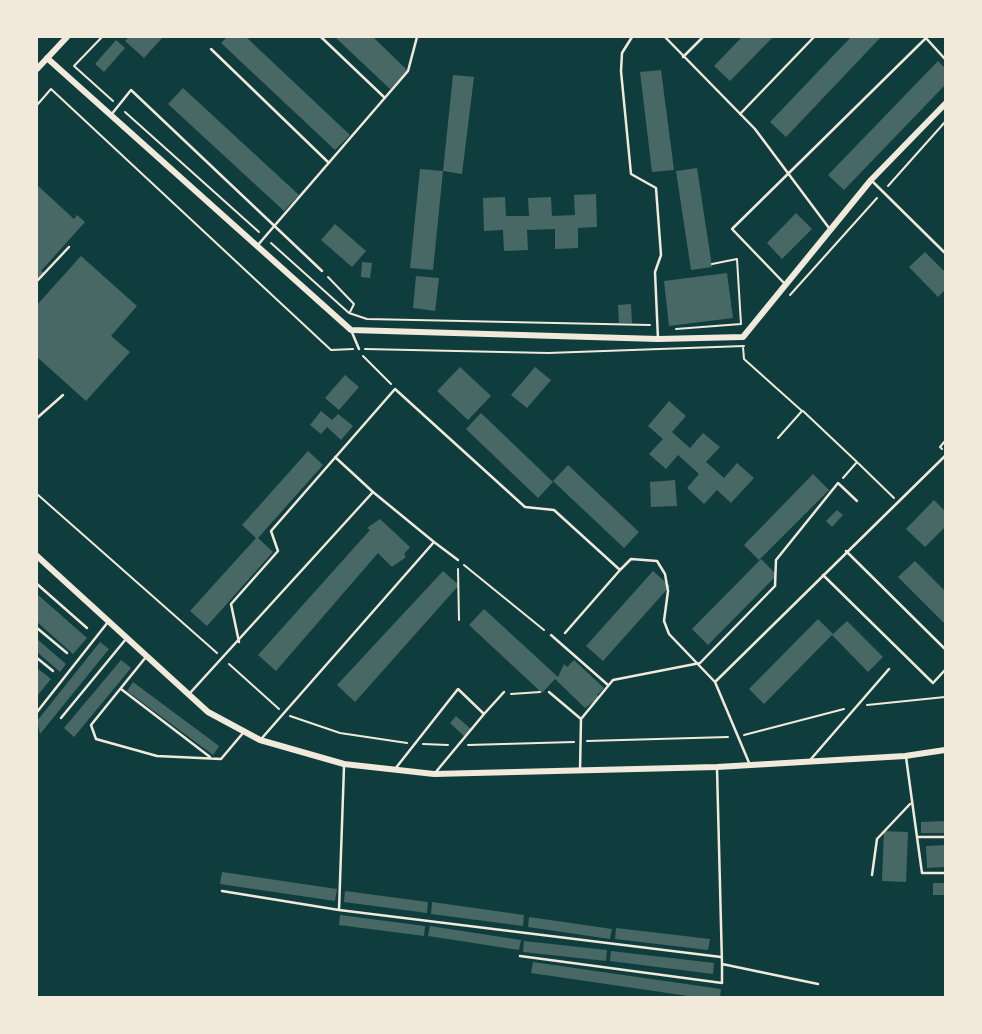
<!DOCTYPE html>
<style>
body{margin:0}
#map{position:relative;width:982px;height:1034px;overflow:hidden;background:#0f3d3e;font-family:"IBM Plex Sans",sans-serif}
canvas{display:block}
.frame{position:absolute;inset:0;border:38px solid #f1e9da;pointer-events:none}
</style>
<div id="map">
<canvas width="982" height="1034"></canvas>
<div class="frame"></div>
</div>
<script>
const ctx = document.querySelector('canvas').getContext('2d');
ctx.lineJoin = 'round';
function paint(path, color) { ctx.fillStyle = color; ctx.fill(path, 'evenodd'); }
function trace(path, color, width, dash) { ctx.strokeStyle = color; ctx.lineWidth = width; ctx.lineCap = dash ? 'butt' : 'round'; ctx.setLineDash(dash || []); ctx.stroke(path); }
const building = new Path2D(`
 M129,37H163L144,58L125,41Z
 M227,37H246L350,135L335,150L221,43Z
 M335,37H373L408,71L390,89Z
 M742,37H773L730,81L714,66Z
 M851,37H881L786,137L770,122Z
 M116,40L125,48L104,72L95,64Z
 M938,61L945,68V85L844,190L828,175Z
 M661,70L674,170L652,172L640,72Z
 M453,75L474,77L462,174L443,171Z
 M183,88L299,195L284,211L168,104Z
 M697,168L712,267L691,270L676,171Z
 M420,169L443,171L433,270L410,268Z
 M37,185L74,219L77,215L85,222L41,271L45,274L37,283Z
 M596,194L597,227L578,228V248L555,249V229L527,230L528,250L504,251L503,230L484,231L483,198L505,197L506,216H529L528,198L551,197L552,216L575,215L574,195Z
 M796,213L812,229L782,259L767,243Z
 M335,224L366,251L352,267L321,240Z
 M925,252L945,272V290L938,297L909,267Z
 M81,256L137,306L111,336L130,352L86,401L37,357V305Z
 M362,262L372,263L370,278L361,277Z
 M727,273L733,318L669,326L664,281Z
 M416,276L439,278L435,311L413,308Z
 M631,304L632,323H619L618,305Z
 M460,367L491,396L468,420L437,391Z
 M535,367L551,380L527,408L511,395Z
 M345,375L359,387L339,410L325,398Z
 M669,401L686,416L672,432L690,448L703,433L720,447L706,462L724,478L737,463L754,478L731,503L717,490L704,504L687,488L699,474L678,455L666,469L649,454L663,439L648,426Z
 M321,411L332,420L338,414L353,426L341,440L327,427L321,434L310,425Z
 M481,413L553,482L538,498L466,429Z
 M308,451L323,465L258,538L273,552L207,626L190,611L256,538L242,525Z
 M568,465L639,532L624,548L553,481Z
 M813,474L829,490L759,560L744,545Z
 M675,480L677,506L651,507L650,482Z
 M934,500L945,511V527L925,547L906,529Z
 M837,510L843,515L832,527L826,521Z
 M380,519L410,547L404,554L406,557L392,567L378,553L276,671L258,655L370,530L367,528Z
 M761,559L777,575L708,645L692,629Z
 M915,561L945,591V624L898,577Z
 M443,571L459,585L355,702L337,685Z
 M653,571L670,586L603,661L586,646Z
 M37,594L87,638L73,654L37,622Z
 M484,609L558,677L564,664L567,667L574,660L604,688L597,695L600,697L585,708L555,679L542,693L469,625Z
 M818,619L833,634L847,621L883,657L868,672L832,635L764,704L749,689Z
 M37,639L66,664L60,672L37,652Z
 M100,642L109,649L40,734L37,721Z
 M121,660L131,668L74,737L64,728Z
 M37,668L51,679L37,696Z
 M133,682L219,746L213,755L127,691Z
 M456,716L472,730L465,737L450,723Z
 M945,821V833H921V822Z
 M884,831L908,832L906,882L882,881Z
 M945,845V867L927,868L926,846Z
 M222,872L337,889L335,901L220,884Z
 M933,883H945V895H933Z
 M345,891L428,902L427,913L344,902Z
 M432,902L524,915L523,926L431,914Z
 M340,915L425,926L424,936L339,925Z
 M529,917L612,929L610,939L528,927Z
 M430,926L521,940L519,950L428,936Z
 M616,928L710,939L708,950L615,939Z
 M524,941L607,950L606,961L523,952Z
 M611,951L714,963L713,974L610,961Z
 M533,962L721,989L720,997H695L531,973Z`);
const path = new Path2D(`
 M102,37L74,66L113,101
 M37,105L51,89L331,350L353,349
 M125,112L259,232
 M888,186L945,122
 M271,243L349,313L367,319L650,325
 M712,264L737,259L741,324
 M328,277L354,304L350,312
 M790,295L877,198
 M676,329L741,324
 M743,347L744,359L802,411L778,438
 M365,349L548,353L744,346
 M363,356L391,384
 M803,411L857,462L843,478
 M942,449L940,447L945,441
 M858,463L894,498
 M37,494L217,653
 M464,565L544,630
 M458,569L459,620
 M229,664L279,709
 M511,694L540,692
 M867,705L945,697
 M290,716L340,733L407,743
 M744,735L844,709
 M587,741L728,737
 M423,744L448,745
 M468,745L574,742`);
const service = new Path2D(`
 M321,37L385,98
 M632,37L622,53L621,71L631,174L656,188L661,255L655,272L658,339
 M665,37L755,129L829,228
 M925,37L945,59
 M211,49L329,163
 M683,57L703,37
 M740,114L814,37
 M111,115L131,90L322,271
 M871,180L945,253
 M257,246L408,71L417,37
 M37,281L69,247
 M784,283L732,229L926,38
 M351,330L359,349
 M37,418L63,395
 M335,457L373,492
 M434,542L458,560
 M846,551L945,649
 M620,570L631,559L657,561L665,574L668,591L664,621L669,634L715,682L945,456
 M823,575L933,683L945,670
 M37,584L87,628
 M37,628L67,653
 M551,635L608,685
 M239,642L231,604L278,551L271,531L395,389L525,507L554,510L620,570L565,633
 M146,657L91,725L96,739L157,756L221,759L243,733
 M37,658L53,671
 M715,682L750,765
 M121,689L210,757
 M549,692L581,719
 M190,693L373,492L434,542L262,738
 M37,712L108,622
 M61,718L126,639
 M906,757L917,837H945
 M811,759L889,669
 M717,768L722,964
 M395,769L458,689L484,714L504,692
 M580,771L581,719L613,680L700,663L775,586L776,560L838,483L857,501
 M435,773L484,714
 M917,837L922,873H945
 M872,875L877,839L910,804
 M222,891L339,910L721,957
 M339,910L344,767
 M520,956L722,983V964L818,984`);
const tertiary = new Path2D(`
 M47,58L351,330L658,339L743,337L871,180L945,104
 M37,69L67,37
 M37,556L208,712L260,740L344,764L434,774L717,767L905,756L945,750`);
paint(building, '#486865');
trace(path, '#f1e9da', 2);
trace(service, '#f1e9da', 2.5);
trace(tertiary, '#f1e9da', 6);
</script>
